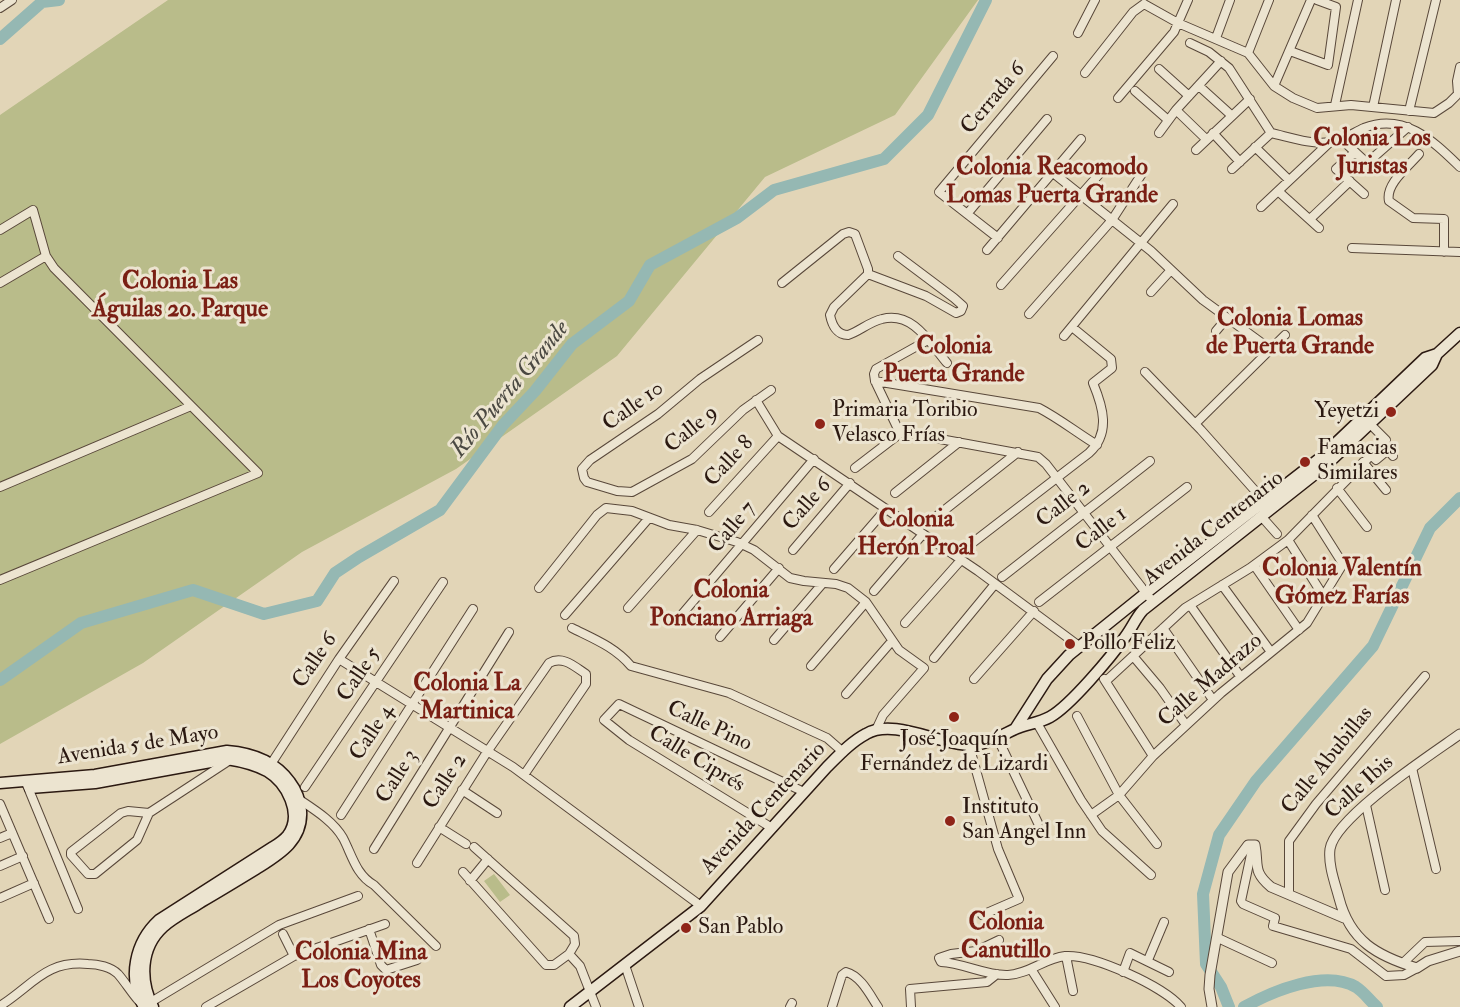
<!DOCTYPE html>
<meta charset="utf-8">
<style>
body{margin:0}
canvas{display:block;background:#e2d5b7}
</style>
<canvas width="1460" height="1007"></canvas>
<script>
const ctx = document.querySelector('canvas').getContext('2d');
ctx.lineJoin = 'round';
function paint(path, color) { ctx.fillStyle = color; ctx.fill(path, 'evenodd'); }
function trace(path, color, width, dash) { ctx.strokeStyle = color; ctx.lineWidth = width; ctx.lineCap = dash ? 'butt' : 'round'; ctx.setLineDash(dash || []); ctx.stroke(path); }
function label(font, color, halo, rows, align = 'center') {
  ctx.font = font + ' "IM FELL Double Pica",serif'; ctx.lineWidth = 6; ctx.setLineDash([]); ctx.textBaseline = 'middle'; ctx.strokeStyle = halo; ctx.fillStyle = color; for (const [text, x, y, turn = 0] of rows) {
    ctx.save(); ctx.translate(x, y); ctx.rotate((+turn || 0) * Math.PI / 180); ctx.textAlign = isNaN(turn) ? turn : align; if (halo) ctx.strokeText(text, 0, 0); ctx.fillText(text, 0, 0); ctx.restore();
  }
}
const green = new Path2D(`
 M168,0H978L895,115L765,177L617,356L456,469L302,552L143,663L0,744V115Z
 M494,874L510,895L500,902L484,881Z`);
const river = new Path2D(`
 M0,39L42,2L59,0
 M0,680L81,623L193,590L264,614L317,601L335,573L359,557L440,510L503,425L535,391L572,344L629,301L650,265L737,218L774,190L884,159L928,115L986,0
 M1229,1007L1221,987L1206,964L1203,894L1219,835L1256,781L1373,646L1430,528L1460,498
 M1244,1007C1273,991 1325,969 1356,987C1364,992 1370,1001 1377,1007`);
const minor = new Path2D(`
 M1144,4L1178,23L1248,53L1274,86L1293,98L1317,108L1351,105L1434,113L1449,103L1460,92
 M0,8L12,0
 M1078,33L1095,0
 M1216,38L1230,0
 M1190,43L1209,52L1229,68L1271,133C1289,137 1311,145 1330,142C1342,141 1353,133 1364,128C1404,112 1433,141 1460,167
 M1290,51L1328,65L1336,7L1317,0
 M1248,53L1269,0
 M1159,69L1189,96
 M1085,73L1133,12L1144,4
 M1199,86L1231,115
 M1274,86L1311,0
 M1135,91L1168,120
 M1458,94L1457,81L1460,67
 M1118,98L1174,32L1188,0
 M1335,105L1358,0
 M1373,107L1396,0
 M1176,110L1206,139
 M1409,111L1436,0
 M1159,133L1176,110L1221,61
 M1213,133L1240,162
 M1341,139L1367,163L1408,127
 M1255,147L1289,180
 M1196,150L1250,99
 M1355,152L1336,169L1364,194
 M1419,154C1409,166 1385,184 1389,201L1413,218L1444,219V252
 M1232,169L1271,133
 M1052,172L1151,251L1203,300L1270,349
 M1278,191L1319,228
 M1261,207L1329,143
 M967,214L1047,119
 M1310,219L1350,181
 M0,230L33,210L46,256L54,268L258,473L0,580
 M998,238L939,192L1053,56
 M1352,248L1460,252
 M987,250L1081,139
 M868,274L834,307L830,315C832,325 837,335 848,335C860,331 869,322 882,319C913,311 930,343 947,363
 M0,283L46,256
 M782,283L843,234L849,232L855,234L868,269V274L926,296L956,313L961,311L963,306L954,298L898,256
 M1001,285L1102,171
 M1151,292L1171,270
 M1029,314L1112,220L1143,172
 M1216,331L1227,318
 M1064,336L1173,204
 M758,340L700,379L658,414L590,460L582,469L584,478L587,482L617,491L632,492L692,459L743,410L771,390
 M928,340L876,369L874,374L875,381L897,427L902,432L1038,457L1046,464L1153,602
 M1145,372L1201,430L1266,503
 M875,381L1039,408C1060,419 1077,433 1097,445
 M756,400L778,436L978,571L1079,646
 M1195,424L1285,335
 M1371,455L1376,460L1388,450L1393,456
 M1363,462L1386,490
 M855,468L902,432
 M0,487L191,406
 M1337,488L1367,527
 M895,493L959,442
 M709,512L778,436
 M937,516L1018,452
 M1261,516L1277,534
 M1288,540L1324,597
 M971,544L1089,453C1111,433 1103,407 1093,383L1112,368L1111,359L1072,327
 M793,550L850,483
 M1254,565L1299,630
 M834,569L886,509
 M1002,577L1150,461
 M1222,585L1271,652
 M539,588L597,515L606,508L632,511L669,525L697,530L737,542L754,550L790,578L804,581L836,584L848,588L866,602L899,650L924,668L883,715L876,730
 M874,591L923,534
 M1039,602L1187,487
 M1190,605L1240,676
 M628,608L697,530
 M565,615L649,518
 M678,619L814,459
 M905,623L961,560
 M572,628C594,639 615,647 631,666L729,693L827,738L843,752
 M1163,628L1213,700
 M720,637L779,568
 M774,640L823,583
 M1133,656L1160,688L1186,725
 M934,658L995,584
 M339,659L513,767L701,906
 M811,666L866,602
 M974,679L1034,611
 M1104,679L1153,756
 M1106,681L1185,608L1250,568L1288,540L1386,440L1370,424
 M846,694L892,641
 M1077,716L1119,795L1157,844
 M1037,723L1081,800L1102,831L1151,875
 M998,739L1038,823
 M969,745L998,849L1019,899L982,915
 M271,764L339,659L394,581
 M1412,768L1436,869
 M27,785L78,909
 M305,787L443,582
 M462,790L497,813
 M300,800C315,810 334,822 343,838C352,855 356,875 374,885L436,946
 M0,804L49,919
 M1366,805L1385,890
 M149,813L128,811L121,813L71,852V855L88,874H95L137,840L149,813L230,760
 M341,815L473,609
 M1091,815L1119,795L1153,756L1221,693L1307,623L1343,564L1312,515
 M439,827L466,844
 M772,828L629,740L604,720L619,704L804,792
 M0,838L12,833
 M1253,845L1241,901L1243,904L1275,918L1273,926L1351,949L1386,976L1404,975L1417,968
 M474,847L574,936L575,944L569,954
 M374,849L509,632
 M417,863L487,752L549,663C563,655 575,667 586,674V684L524,775
 M0,866L23,856
 M463,872L546,965H554L569,954L580,966L596,1007
 M470,881L488,859
 M1289,894V841L1316,804L1425,676
 M0,898L34,883
 M369,929L381,965L386,970L417,960
 M283,934L294,956
 M1218,938L1272,963
 M999,940L976,951L951,954L939,958L941,962C964,963 986,976 1008,975C1029,974 1045,958 1065,956C1093,954 1163,986 1181,1007
 M1066,956L1073,991
 M1148,960L1164,922
 M1403,963L1425,942L1460,941
 M625,965L639,1007
 M1031,969L1055,1007
 M1123,972L1130,953L1169,972
 M0,1006C33,985 46,960 88,964C98,964 111,967 118,974C125,982 131,992 138,1000L141,1003L151,1002L279,925L358,896
 M206,1007L294,956L385,924
 M790,1007L792,1003
 M832,1007L842,975L846,972C861,976 870,995 878,1007
 M911,1007L910,989L987,982L997,974`);
const tertiary = new Path2D(`
 M1460,734C1432,754 1335,817 1330,849C1328,865 1335,883 1339,898C1350,941 1377,956 1417,968L1428,961L1460,951
 M1212,1007L1209,989L1210,975L1228,872L1248,845H1255C1259,865 1252,871 1271,887L1344,918`);
const secondary = new Path2D(`
 M1015,729L1047,679L1069,655L1146,593L1319,459L1425,358L1437,354
 M0,783L95,775L227,751C252,753 275,761 290,782C297,791 300,800 301,811C303,841 278,855 256,869C238,880 220,891 201,902C189,910 174,917 163,927C140,948 140,981 153,1007
 M30,788L95,783L227,759C240,761 254,764 267,771C287,783 303,814 288,835C284,840 278,844 273,847L159,920C135,942 127,978 144,1007
 M570,1007L701,906L827,767C839,755 851,742 866,734C893,718 938,744 969,745C987,745 1000,736 1015,729C1027,724 1039,723 1050,717C1070,706 1111,657 1125,637C1132,628 1135,619 1143,610L1324,467L1432,365L1437,354L1460,333`);
const markers = [
 [1391,412,6,"#8f2418"],
 [820,424,6,"#8f2418"],
 [1305,462,6,"#8f2418"],
 [1070,644,6,"#8f2418"],
 [954,717,6,"#8f2418"],
 [950,821,6,"#8f2418"],
 [686,928,6,"#8f2418"]
];
const streetNames = [
 ["Cerrada 6",994,99,-50],
 ["Calle 10",634,407,-36],
 ["Calle 9",692,430,-39],
 ["Calle 8",730,462,-47],
 ["Calle 6",808,505,-49],
 ["Calle 2",1064,505,-38],
 ["Calle 7",733,528,-50],
 ["Avenida Centenario",1214,529,-38],
 ["Calle 1",1102,530,-38],
 ["Calle 6",316,661,-56],
 ["Calle 5",360,675,-56],
 ["Calle Madrazo",1211,681,-41],
 ["Calle Pino",709,727,25],
 ["Calle 4",373,733,-57],
 ["Avenida 5 de Mayo",138,746,-9],
 ["Calle Ciprés",696,760,31],
 ["Calle Abubillas",1328,761,-51],
 ["Calle 3",398,777,-58],
 ["Calle 2",446,782,-57],
 ["Calle Ibis",1360,788,-42],
 ["Avenida Centenario",764,809,-47]
];
const poiNames = [
 ["Primaria Toribio",832,411],
 ["Velasco Frías",832,436],
 ["Yeyetzi",1379,412,"right"],
 ["Famacias",1317,449],
 ["Similares",1317,474],
 ["Pollo Feliz",1082,644],
 ["José Joaquín",954,740,"center"],
 ["Fernández de Lizardi",954,765,"center"],
 ["Instituto",962,808],
 ["San Angel Inn",962,833],
 ["San Pablo",698,928]
];
const neighbourhoodNames = [
 ["Colonia Los",1372,140],
 ["Juristas",1372,168],
 ["Colonia Reacomodo",1052,169],
 ["Lomas Puerta Grande",1052,197],
 ["Colonia Las",180,283],
 ["Águilas 2o. Parque",180,311],
 ["Colonia Lomas",1290,320],
 ["de Puerta Grande",1290,348],
 ["Colonia",954,348],
 ["Puerta Grande",954,376],
 ["Colonia",916,521],
 ["Herón Proal",916,549],
 ["Colonia Valentín",1342,570],
 ["Gómez Farías",1342,598],
 ["Colonia",731,592],
 ["Ponciano Arriaga",731,620],
 ["Colonia La",467,685],
 ["Martinica",467,713],
 ["Colonia",1006,924],
 ["Canutillo",1006,952],
 ["Colonia Mina",361,954],
 ["Los Coyotes",361,982]
];
const waterNames = [
 ["Río Puerta Grande",511,390,-50]
];
paint(green, '#b9bc8a');
trace(river, '#95b8b3', 12);
trace(minor, '#59483a', 10);
trace(tertiary, '#59483a', 11);
trace(secondary, '#2b1911', 13);
trace(minor, '#ece4d0', 8);
trace(tertiary, '#ece4d0', 9);
trace(secondary, '#ece4d0', 10);
for (const [x, y, r, color] of markers) { const dot = new Path2D(); dot.arc(x, y, r, 0, 2 * Math.PI); ctx.fillStyle = color; ctx.fill(dot); trace(dot, '#ece4d0', 2); }
label('22px', '#2b1911', '#ece4d0', streetNames);
label('22px', '#2b1911', '#ece4d0', poiNames, 'left');
label('bold 24px', '#7a1f14', '#ece4d0', neighbourhoodNames);
label('italic 24px', '#4b4942', '#ece4d0', waterNames);
</script>
